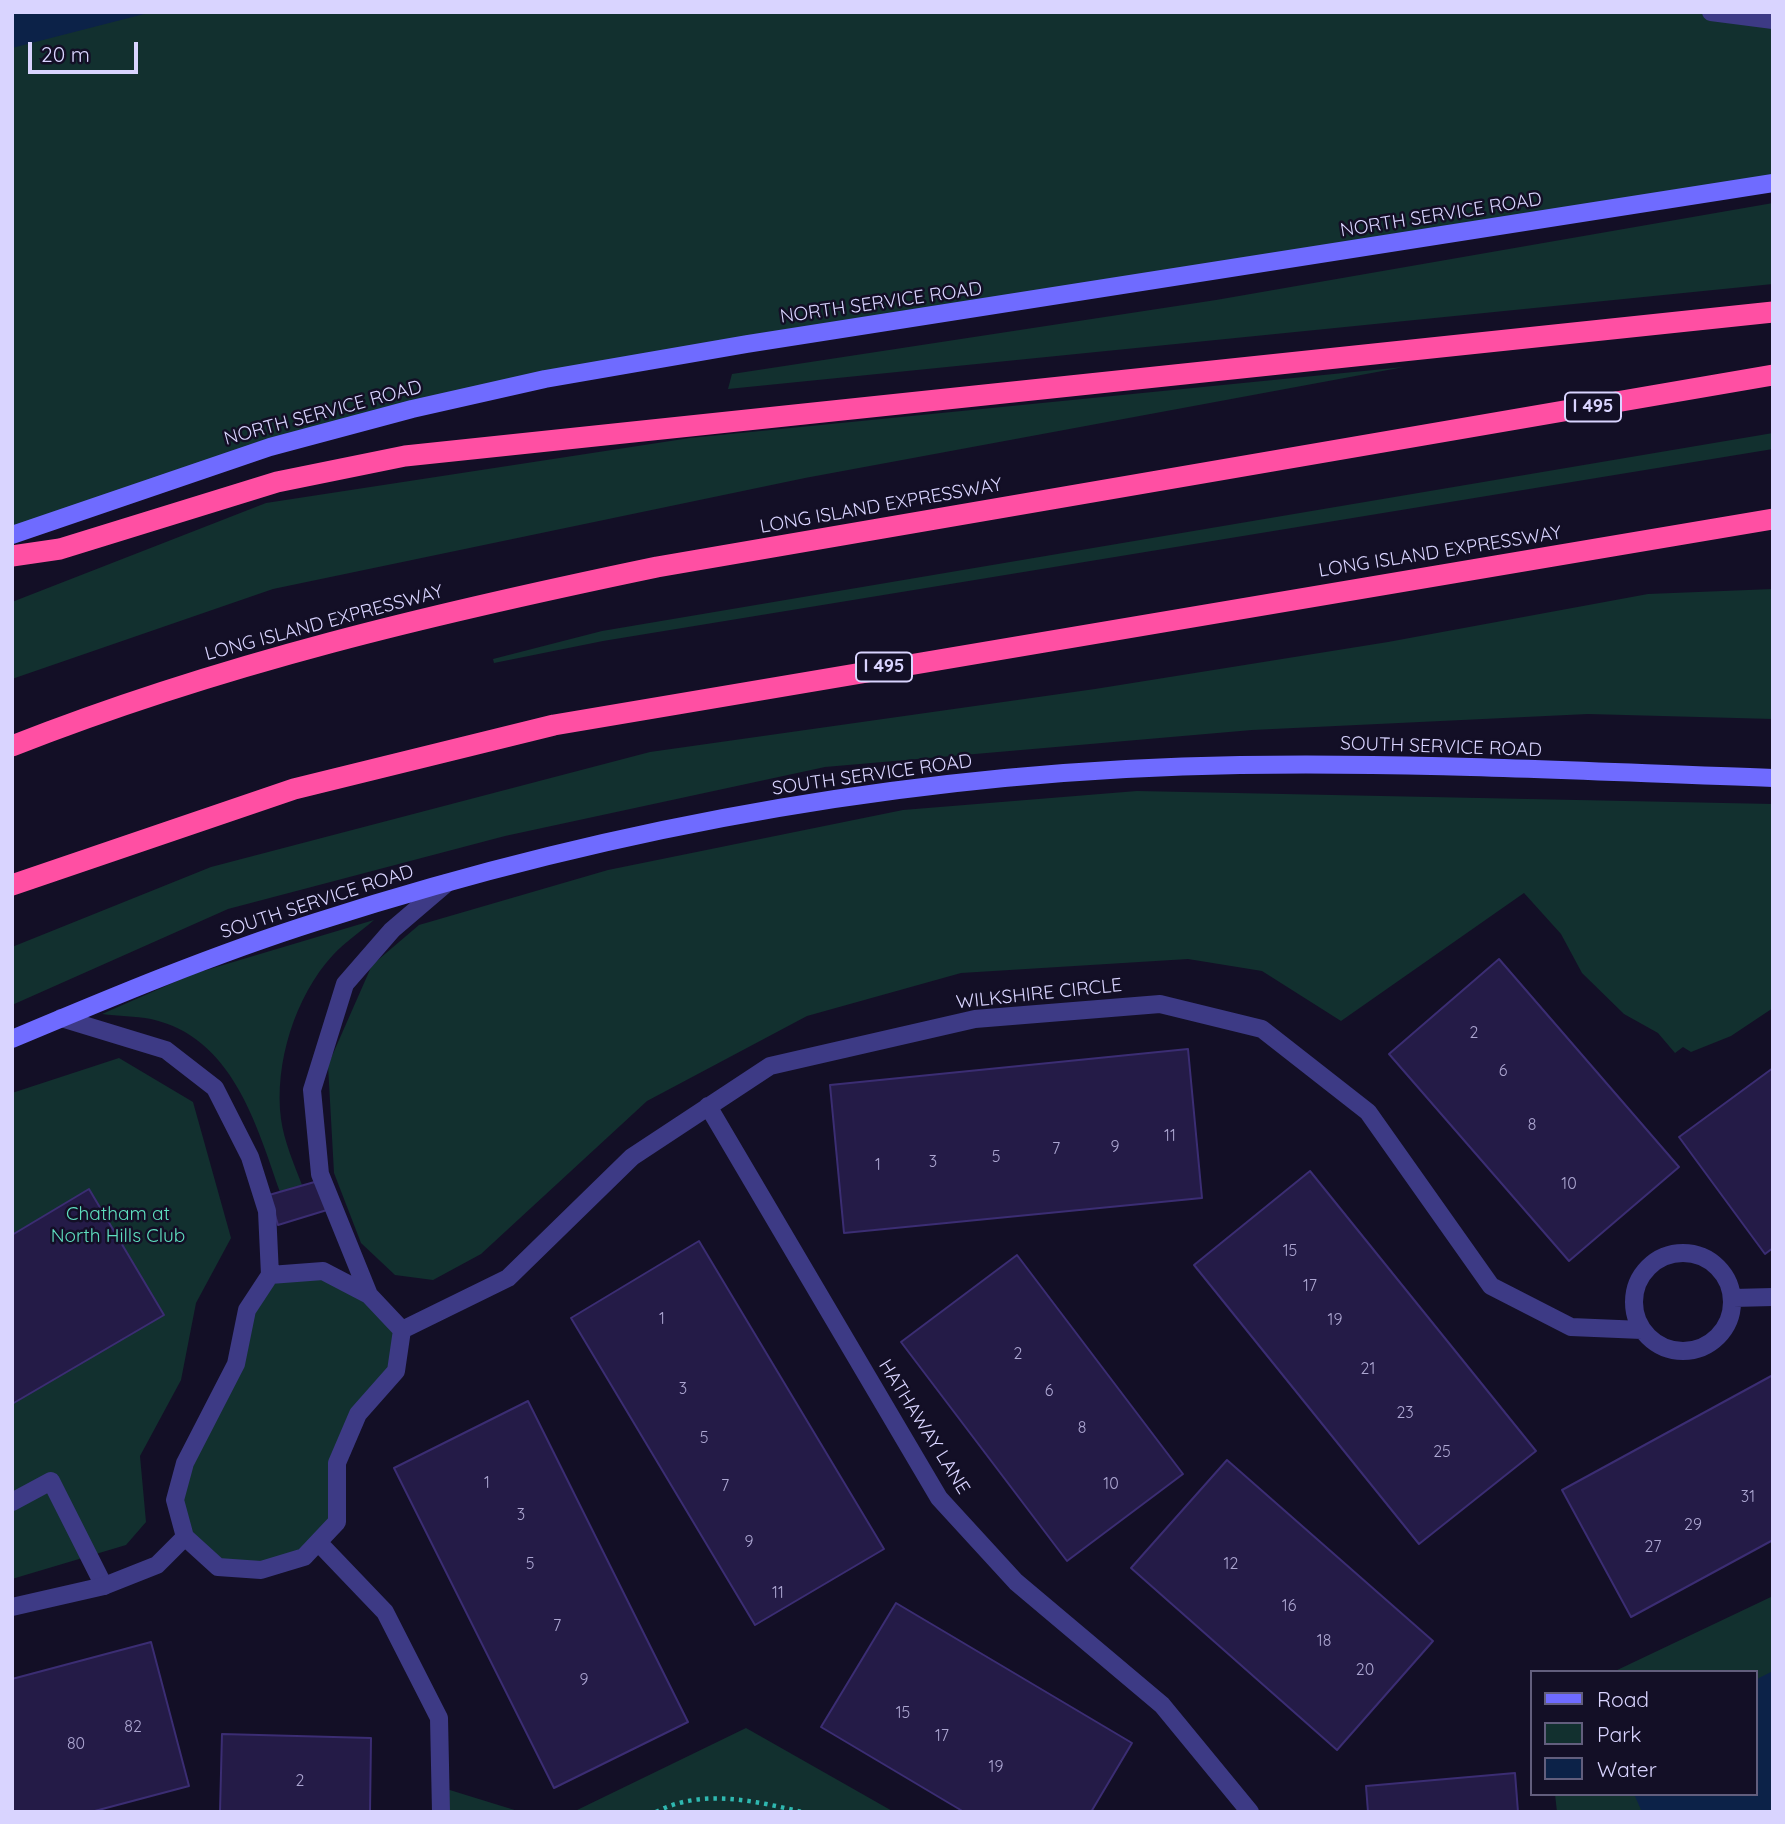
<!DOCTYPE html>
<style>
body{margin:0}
#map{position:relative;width:1785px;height:1824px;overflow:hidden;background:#130f26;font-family:Quicksand,sans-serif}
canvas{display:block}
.frame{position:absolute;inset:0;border:14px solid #d9d4ff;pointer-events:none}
.legend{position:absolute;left:1530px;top:1670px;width:228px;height:126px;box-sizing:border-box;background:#130f26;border:2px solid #625e7d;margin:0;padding:9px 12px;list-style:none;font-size:21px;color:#d9d4ff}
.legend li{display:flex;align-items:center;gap:14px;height:35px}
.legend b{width:35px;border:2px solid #625e7d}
.scale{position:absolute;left:28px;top:42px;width:110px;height:32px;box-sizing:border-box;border:4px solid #d9d4ff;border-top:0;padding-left:9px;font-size:21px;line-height:24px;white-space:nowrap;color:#d9d4ff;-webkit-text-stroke:5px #130f26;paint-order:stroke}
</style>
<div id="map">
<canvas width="1785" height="1824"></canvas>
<div class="frame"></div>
<ul class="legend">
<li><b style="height:9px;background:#6f6bff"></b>Road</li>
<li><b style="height:19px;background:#12302f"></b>Park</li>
<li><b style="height:19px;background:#0c2248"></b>Water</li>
</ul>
<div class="scale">20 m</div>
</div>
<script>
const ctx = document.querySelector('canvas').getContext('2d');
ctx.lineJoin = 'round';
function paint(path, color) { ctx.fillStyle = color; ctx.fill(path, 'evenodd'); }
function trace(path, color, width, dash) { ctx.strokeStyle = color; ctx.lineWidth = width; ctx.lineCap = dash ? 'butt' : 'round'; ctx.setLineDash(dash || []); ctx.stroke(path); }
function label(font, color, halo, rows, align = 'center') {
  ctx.font = font + ' Quicksand,sans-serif'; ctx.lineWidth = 5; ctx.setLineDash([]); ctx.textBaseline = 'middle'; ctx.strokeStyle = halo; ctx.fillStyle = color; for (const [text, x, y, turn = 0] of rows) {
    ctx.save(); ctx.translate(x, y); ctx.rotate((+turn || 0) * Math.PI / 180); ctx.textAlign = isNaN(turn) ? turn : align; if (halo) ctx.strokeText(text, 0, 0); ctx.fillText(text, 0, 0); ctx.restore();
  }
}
const green = new Path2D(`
 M12,12H1773V183L957,314L412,409L12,535Z
 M1773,203V284L728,389L732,374L1216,300Z
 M1404,367L805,478L273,589L12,679V602L266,503L690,438Z
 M1773,433V449L603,641L494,663L493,659L602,631Z
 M1773,589V719L1588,714L1252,730L825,767L505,836L228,909L12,1005V947L211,867L650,752L1095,689L1388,642L1648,594Z
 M1137,791L1773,804V1008L1731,1036L1691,1052L1683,1047L1675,1053L1658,1033L1624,1014L1582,973L1561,934L1524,893L1341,1021L1262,971L1188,959L961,973L807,1016L647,1101L481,1254L433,1280L395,1275L361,1243L334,1173L328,1065L372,965L419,925L608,870L903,810Z
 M374,920C360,932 345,942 333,955C295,996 274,1064 281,1119C284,1141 294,1164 302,1185L280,1192C256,1123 232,1037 151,1019C135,1016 118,1016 102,1014L193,974Z
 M119,1058L193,1102L231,1238L196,1303L181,1380L140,1456L146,1522L126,1545L12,1579V1093Z
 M323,1271L402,1330L396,1371L337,1463V1522L304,1557L218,1567L185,1537L175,1500L270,1275Z
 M1773,1596V1812H1557L1555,1794H1755V1672H1613Z
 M746,1728L894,1812H573Z
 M440,1787L521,1812H441Z`);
const water = new Path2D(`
 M12,12H152L12,48Z
 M1773,1671V1812H1642L1634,1794H1755V1680Z`);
const building = new Path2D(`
 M1499,959L1679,1167L1569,1261L1389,1054Z
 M1188,1049L1202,1198L844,1233L830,1085Z
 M1773,1068V1248L1765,1254L1679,1137Z
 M1310,1171L1536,1451L1419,1544L1194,1265Z
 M318,1181L327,1210L278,1225L269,1195Z
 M89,1189L164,1315L12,1404V1235Z
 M699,1241L884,1549L755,1625L571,1318Z
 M1017,1255L1183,1474L1067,1561L901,1342Z
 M1773,1375V1540L1631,1617L1562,1490Z
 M528,1401L688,1722L554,1788L394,1468Z
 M1227,1460L1433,1641L1337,1750L1131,1568Z
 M896,1603L1132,1743L1091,1812H964L821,1727Z
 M151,1642L189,1786L91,1812H12V1679Z
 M222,1734L371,1738L370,1812H220Z
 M1515,1773L1518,1812H1368L1366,1786Z`);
const path = new Path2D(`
 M656,1812C702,1788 755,1801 802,1812`);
const service = new Path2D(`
 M1711,12L1773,20
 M12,1502L51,1481L104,1586`);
const minor = new Path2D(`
 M61,1018L166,1050L215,1088L250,1157L267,1211L270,1275
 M708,1106L939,1498L1016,1582L1162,1705L1250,1812
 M1634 1302a49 49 0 1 1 98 0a49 49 0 1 1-98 0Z
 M323,1271L369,1295L402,1330L396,1371L358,1414L337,1463V1522L304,1557L261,1570L218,1567L185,1537L175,1500L185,1463L236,1364L247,1310L270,1275Z
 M369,1295L320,1174L312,1090L345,984L392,930L447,883
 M1733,1298L1773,1297
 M402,1330L508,1278L632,1157L770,1066L975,1019L1160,1004L1262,1029L1368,1112L1491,1286L1571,1327L1642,1330
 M318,1542L385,1612L439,1718L441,1812
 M12,1607L104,1586L157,1565L185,1537`);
const secondary = new Path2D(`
 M12,535L270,447L412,409L545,379L747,344L1773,183
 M12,1039C112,997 212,955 316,922C614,826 926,770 1240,765C1417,762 1595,772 1773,778`);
const motorway = new Path2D(`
 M12,556L60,549L277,482L405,456L1773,312
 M12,746C223,663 436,613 657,567L1773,375
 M12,885L294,789L554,725L1773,519`);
const numberNames = [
 ["2",1474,1033],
 ["6",1503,1071],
 ["8",1532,1125],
 ["11",1170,1136],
 ["9",1115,1147],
 ["7",1056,1149],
 ["5",996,1157],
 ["3",933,1162],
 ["1",878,1165],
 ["10",1569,1184],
 ["15",1290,1251],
 ["17",1310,1286],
 ["1",662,1319],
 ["19",1335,1320],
 ["2",1018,1354],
 ["21",1368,1369],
 ["3",683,1389],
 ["6",1049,1391],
 ["23",1405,1413],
 ["8",1082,1428],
 ["5",704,1438],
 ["25",1442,1452],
 ["1",487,1483],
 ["10",1111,1484],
 ["7",725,1486],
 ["31",1748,1497],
 ["3",521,1515],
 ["29",1693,1525],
 ["9",749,1542],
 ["27",1653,1547],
 ["5",530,1564],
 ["12",1231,1564],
 ["11",778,1593],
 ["16",1289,1606],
 ["7",557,1626],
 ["18",1324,1641],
 ["20",1365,1670],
 ["9",584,1680],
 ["15",903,1713],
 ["82",133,1727],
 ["17",942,1736],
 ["80",76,1744],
 ["19",996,1767],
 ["2",300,1781]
];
const shields = [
 [1593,407,56],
 [884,667,56]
];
const shieldNames = [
 ["I 495",1593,407],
 ["I 495",884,667]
];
const streetNames = [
 ["NORTH SERVICE ROAD",1441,215,-9],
 ["NORTH SERVICE ROAD",881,303,-8],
 ["NORTH SERVICE ROAD",323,413,-15],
 ["LONG ISLAND EXPRESSWAY",881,506,-10],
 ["LONG ISLAND EXPRESSWAY",1440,552,-9],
 ["LONG ISLAND EXPRESSWAY",324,623,-15],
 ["SOUTH SERVICE ROAD",1441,747,2],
 ["SOUTH SERVICE ROAD",872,775,-8],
 ["SOUTH SERVICE ROAD",317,902,-18],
 ["WILKSHIRE CIRCLE",1039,994,-6],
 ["HATHAWAY LANE",924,1427,58]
];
const parkNames = [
 ["Chatham at",118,1214],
 ["North Hills Club",118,1236]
];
paint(green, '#12302f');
paint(water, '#0c2248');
paint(building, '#241b47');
trace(building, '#3b2d73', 2);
trace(path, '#2fb8b0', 4.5, [3.5, 5]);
trace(service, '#3d3a85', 18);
trace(minor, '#3d3a85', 18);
trace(secondary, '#6f6bff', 18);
trace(motorway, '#ff4fa3', 21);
label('16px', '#aca6d1', null, numberNames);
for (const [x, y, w] of shields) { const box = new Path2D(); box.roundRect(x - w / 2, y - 14.5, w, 29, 5); ctx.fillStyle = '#130f26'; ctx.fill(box); trace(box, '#d9d4ff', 2); }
label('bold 18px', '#d9d4ff', null, shieldNames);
label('19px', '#d9d4ff', '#130f26', streetNames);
label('19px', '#5fe0c0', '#130f26', parkNames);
</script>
